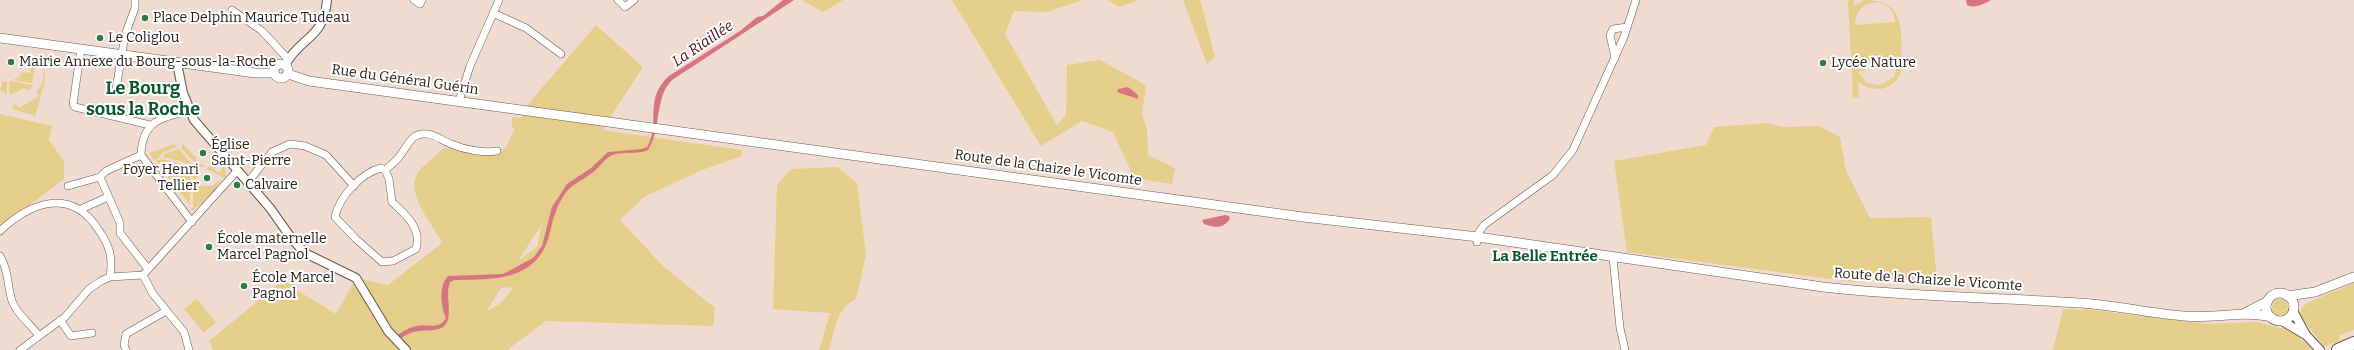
<!DOCTYPE html>
<meta charset="utf-8">
<style>
body{margin:0}
canvas{display:block;background:#f0dbd0}
</style>
<canvas width="2354" height="350"></canvas>
<script>
const ctx = document.querySelector('canvas').getContext('2d');
ctx.lineJoin = 'round';
function paint(path, color) { ctx.fillStyle = color; ctx.fill(path, 'evenodd'); }
function trace(path, color, width, dash) { ctx.strokeStyle = color; ctx.lineWidth = width; ctx.lineCap = dash ? 'butt' : 'round'; ctx.setLineDash(dash || []); ctx.stroke(path); }
function label(font, color, halo, rows, align = 'center') {
  ctx.font = font + ' Bitter,serif'; ctx.lineWidth = 4; ctx.setLineDash([]); ctx.textBaseline = 'middle'; ctx.strokeStyle = halo; ctx.fillStyle = color; for (const [text, x, y, turn = 0] of rows) {
    ctx.save(); ctx.translate(x, y); ctx.rotate((+turn || 0) * Math.PI / 180); ctx.textAlign = isNaN(turn) ? turn : align; if (halo) ctx.strokeText(text, 0, 0); ctx.fillText(text, 0, 0); ctx.restore();
  }
}
const green = new Path2D(`
 M801,0H843L823,12Z
 M952,0H1082L1047,12L1014,11L1005,34L1057,125L1066,115L1067,65L1100,60L1146,85L1142,115L1147,129L1148,155L1175,168L1172,184L1134,178L1113,132L1082,121L1041,146Z
 M1107,0H1139L1119,7Z
 M1183,0H1200L1215,57L1207,64Z
 M1848,0H1854V6C1858,4 1861,1 1865,0C1909,0 1900,37 1902,67C1897,90 1876,95 1858,82L1859,97L1853,98ZM1876,2C1888,4 1895,11 1895,22L1855,25C1856,11 1862,4 1876,2ZM1898,62L1894,77L1880,85L1867,83L1858,72L1865,70V64Z
 M596,25L643,67L602,130L742,150V156L702,170L644,197L620,220L663,266L715,308L713,326L546,321L507,350H213L209,341L286,278L295,289L336,314L356,278L388,285L442,243C433,223 403,193 419,171C426,163 436,156 444,148L505,149L515,129L512,127V117L521,118L529,103ZM542,224L537,247L518,261ZM514,287L501,303L486,312L501,288Z
 M46,58L44,85L35,116L12,109L15,104L19,108L39,96L36,92L42,85Z
 M31,65H35L32,83L13,80L19,77L21,72L30,73Z
 M3,81L7,82V94L0,90Z
 M9,81L33,85V86L28,91L24,88L10,95Z
 M0,114L52,126L49,140L64,161V179L0,228Z
 M1768,123L1783,127L1819,126L1840,137L1846,171L1870,218L1931,217L1937,279L1853,282L1627,252L1614,161L1706,145L1714,127Z
 M183,142L184,146L197,158L195,160L206,167H199L181,148Z
 M174,144L177,147L162,153L160,157L154,160L149,153Z
 M179,149L192,164L163,157L164,154Z
 M161,159L190,167V205L156,161Z
 M211,166L219,173L224,166L226,176L224,178L206,169Z
 M837,167L857,183L866,255L856,299C836,308 835,331 829,350H819L830,313L773,309L777,185L791,169Z
 M193,170L198,171L196,180L203,186H213L219,180L221,181L217,186L218,189L192,211L190,210L193,207Z
 M2354,283V330L2340,335L2339,341L2324,347L2300,315L2301,309L2307,303Z
 M2272 307a8 8 0 1 1 16 0a8 8 0 1 1-16 0Z
 M197,299L216,322L204,333L184,309Z
 M2063,309L2092,310L2207,324L2257,322L2279,328L2289,327L2313,350H2053Z`);
const water = new Path2D(`
 M783,0H794L672,80C654,98 662,128 648,150C637,155 624,151 612,155C605,158 598,169 592,173C583,180 574,183 567,191C556,205 553,220 549,236C536,282 493,279 455,280L450,282C443,298 460,328 433,330C419,331 411,330 399,340L396,336C402,332 409,327 417,326C428,324 439,330 446,318C441,307 438,286 448,276L503,274L533,258L542,246L552,207L567,184L591,168L608,152L642,149L647,147C661,124 643,99 669,76L740,31L757,17L763,16Z
 M1966,0H1991C1984,4 1975,9 1967,5Z
 M1128,87L1138,95V99L1117,92L1118,89Z
 M1225,215L1229,216L1230,219C1222,229 1216,228 1204,224L1202,220Z`);
const minor = new Path2D(`
 M414,0L420,4L422,0
 M618,0L625,7L634,0
 M232,10L262,31L288,59
 M493,13L526,28L561,54
 M81,49L73,104L75,107L150,125
 M1615,58L1610,35L1613,29L1627,27
 M116,89L125,35L135,8V0
 M459,101L470,66L499,0
 M189,111C160,117 142,122 141,155L192,222
 M141,155L106,171L100,177L120,223V233L148,269
 M381,168L385,170L389,179L392,202C406,215 422,228 416,249L393,261L382,262L356,239L335,217C339,197 361,173 381,168Z
 M385,170C390,166 395,162 399,157C404,151 408,142 414,137C427,128 440,140 451,144C465,150 483,153 497,151
 M248,182L272,152L290,144L305,146L326,155L354,186
 M68,186L100,177
 M81,209L108,197
 M0,231C32,201 71,188 98,229C110,246 113,257 110,277
 M1477,242L1479,232L1484,225L1553,175L1573,150L1624,37L1636,0
 M0,256C9,271 7,285 12,301C17,315 31,324 39,336
 M1613,258L1620,328L1625,350
 M143,275L153,294L184,332L189,350
 M60,320L71,336L92,333
 M20,350L65,317L89,289L101,281L110,277L143,275L237,171
 M126,350L124,345L126,334L166,311`);
const tertiary = new Path2D(`
 M177,63L183,93L194,120L270,208L292,239L305,253L356,278L388,331L406,350
 M285,65C301,36 324,39 327,0
 M2293,311L2306,335L2320,350
 M2282,321L2304,334`);
const secondary = new Path2D(`
 M0,38L255,73H274
 M274 71a7 7 0 1 1 14 0a7 7 0 1 1-14 0Z
 M288,74L309,81L1303,217L1478,237L1823,287C1908,297 1994,297 2079,303C2114,305 2149,313 2184,316C2213,319 2243,310 2271,317
 M2266 307a14 14 0 1 1 28 0a14 14 0 1 1-28 0Z
 M2287,296L2315,292L2354,277
 M2245,313L2268,301`);
const motorway = new Path2D(`
 M2338,350L2354,343`);
const markers = [
 [145,18,4,"#307a48"],
 [100,38,4,"#307a48"],
 [11,62,4,"#307a48"],
 [1823,63,4,"#307a48"],
 [203,153,4,"#307a48"],
 [207,178,4,"#307a48"],
 [237,185,4,"#307a48"],
 [209,247,4,"#307a48"],
 [244,286,4,"#307a48"]
];
const poiNames = [
 ["Place Delphin Maurice Tudeau",153,18],
 ["Le Coliglou",108,38],
 ["Mairie Annexe du Bourg-sous-la-Roche",19,62],
 ["Lycée Nature",1831,63],
 ["Église",211,145],
 ["Saint-Pierre",211,161],
 ["Foyer Henri",199,170,"right"],
 ["Tellier",199,186,"right"],
 ["Calvaire",245,185],
 ["École maternelle",217,239],
 ["Marcel Pagnol",217,255],
 ["École Marcel",252,278],
 ["Pagnol",252,294]
];
const streetNames = [
 ["Rue du Général Guérin",405,80,8],
 ["Route de la Chaize le Vicomte",1048,168,8],
 ["Route de la Chaize le Vicomte",1928,280,4]
];
const waterNames = [
 ["La Riaillée",703,44,-34]
];
const neighbourhoodNames = [
 ["La Belle Entrée",1545,257]
];
const districtNames = [
 ["Le Bourg",143,89],
 ["sous la Roche",143,110]
];
paint(green, '#e5ce8a');
paint(water, '#d77482');
trace(minor, '#67564c', 8);
trace(tertiary, '#67564c', 10);
trace(secondary, '#67564c', 10);
trace(motorway, '#67564c', 14);
trace(minor, '#fff', 7);
trace(tertiary, '#fff', 8);
trace(secondary, '#fff', 9);
trace(motorway, '#fff', 12);
for (const [x, y, r, color] of markers) { const dot = new Path2D(); dot.arc(x, y, r, 0, 2 * Math.PI); ctx.fillStyle = color; ctx.fill(dot); trace(dot, '#fff', 1.5); }
label('14px', '#27201b', '#fff', poiNames, 'left');
label('14px', '#27201b', '#fff', streetNames);
label('italic 15px', '#4f101f', '#fff', waterNames);
label('bold 15px', '#0c572b', '#fff', neighbourhoodNames);
label('bold 18px', '#0c572b', '#fff', districtNames);
</script>
